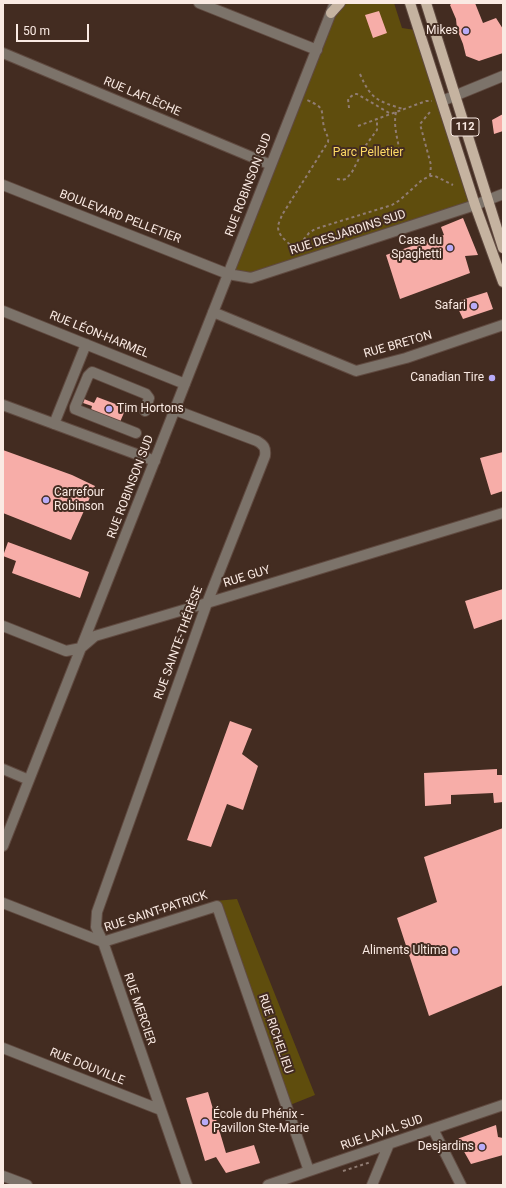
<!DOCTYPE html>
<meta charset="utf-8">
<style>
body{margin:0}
#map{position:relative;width:506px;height:1188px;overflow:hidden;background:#432c21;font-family:Roboto,sans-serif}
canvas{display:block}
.frame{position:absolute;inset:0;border:4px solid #faeae3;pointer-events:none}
.scale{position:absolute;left:16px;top:24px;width:73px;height:18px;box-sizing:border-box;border:2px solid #faeae3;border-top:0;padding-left:5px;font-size:12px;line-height:14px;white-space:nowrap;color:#faeae3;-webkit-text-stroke:3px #432c21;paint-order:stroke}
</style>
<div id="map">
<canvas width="506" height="1188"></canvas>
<div class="frame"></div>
<div class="scale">50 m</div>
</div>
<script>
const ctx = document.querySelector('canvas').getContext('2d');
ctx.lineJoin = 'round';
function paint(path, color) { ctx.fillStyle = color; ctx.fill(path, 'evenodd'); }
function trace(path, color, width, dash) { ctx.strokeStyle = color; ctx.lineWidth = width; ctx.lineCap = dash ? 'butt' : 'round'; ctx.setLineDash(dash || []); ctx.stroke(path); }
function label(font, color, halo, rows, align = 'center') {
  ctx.font = font + ' Roboto,sans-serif'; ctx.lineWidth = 4; ctx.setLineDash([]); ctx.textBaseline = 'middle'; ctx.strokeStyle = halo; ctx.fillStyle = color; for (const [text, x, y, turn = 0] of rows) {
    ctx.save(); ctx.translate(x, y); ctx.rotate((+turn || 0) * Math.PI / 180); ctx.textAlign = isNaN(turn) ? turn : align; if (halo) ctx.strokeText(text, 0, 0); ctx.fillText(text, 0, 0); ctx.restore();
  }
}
const green = new Path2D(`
 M340,3H394L402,28L415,30L475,205L251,278L229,274Z
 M237,899L315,1095L285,1107L215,901Z`);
const building = new Path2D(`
 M452,3H475L483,23L496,18L503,29V53L479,61L466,56L463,44L457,29L456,19L450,5Z
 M379,11L387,33L373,38L365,15Z
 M503,114V131L494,134L492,120Z
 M463,218L478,255L465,256L470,273L400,299L386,255L444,235L441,227Z
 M487,292L493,309L463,319L455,302Z
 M97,397L126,408L120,422L91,410L92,406L83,403L84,399L94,403Z
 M3,450L72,475L95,486L71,540L3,513Z
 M503,452V491L491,495L480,458Z
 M8,542L89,572L80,598L12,573L16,561L3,556Z
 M503,589V619L474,629L465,601Z
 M230,721L252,729L242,754L258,766L243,810L227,804L211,847L187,840Z
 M497,769V775H503V802L494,803L493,793L451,795V804L425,806L424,773Z
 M503,828V985L429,1016L397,918L437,902L424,857Z
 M208,1092L226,1153L254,1145L260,1163L226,1173L216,1157L205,1161L186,1098Z
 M496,1125L498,1137L503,1138V1155L471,1164L457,1139Z`);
const path = new Path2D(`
 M360,74C371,100 378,101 403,109
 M349,108L348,99L354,94H357L391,114
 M396,112C393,127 398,139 400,154L397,157
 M358,126L426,101H432
 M430,176L431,165L420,124L430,112
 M337,179L342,180L346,179L352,172L366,145L377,130V119
 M296,249L309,233L315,229L392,205L400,200L422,180L430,176H435L453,185
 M298,253C293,245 278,238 278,227C278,224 281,218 282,215L328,142C329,136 325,133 324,127C320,109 327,109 307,100
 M343,1171L371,1162`);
const minor = new Path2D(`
 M199,3L317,50
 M3,53L271,165
 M442,101L503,76
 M3,185L228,274L251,278L475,205L503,194
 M3,311L185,384
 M213,312L356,371L406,358L503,325
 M3,405L155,461
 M175,410L257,441C264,445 266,448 265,456L207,603L97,912L96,927L103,942L187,1185
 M54,424L86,344
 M136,433L75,409V407L88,376L92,372L146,394L149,398L145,411
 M3,626L66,651L81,648L95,636L207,603L503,513
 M3,769L29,780
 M3,846L334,5
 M3,903L103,942
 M103,942L217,906L309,1171
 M3,1048L161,1110
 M433,1129L461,1185
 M3,1176L27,1185
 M268,1185L503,1105
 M372,1185L389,1144`);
const major = new Path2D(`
 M410,3L475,205L503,282
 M426,3L503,248
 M331,13L340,3`);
const markers = [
 [466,31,4,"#b8abf7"],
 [450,248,4,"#b8abf7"],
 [474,306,4,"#b8abf7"],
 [492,378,4,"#b8abf7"],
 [109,409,4,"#b8abf7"],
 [46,500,4,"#b8abf7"],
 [455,951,4,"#b8abf7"],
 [205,1122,4,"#b8abf7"],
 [482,1147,4,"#b8abf7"]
];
const shields = [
 [465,127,28]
];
const shieldNames = [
 ["112",465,127]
];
const poiNames = [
 ["Mikes",458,31],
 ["Casa du",442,241],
 ["Spaghetti",442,255],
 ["Safari",466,306],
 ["Canadian Tire",484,378],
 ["Tim Hortons",117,409,"left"],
 ["Carrefour",54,493,"left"],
 ["Robinson",54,507,"left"],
 ["Aliments Ultima",447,951],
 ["École du Phénix -",213,1115,"left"],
 ["Pavillon Ste-Marie",213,1129,"left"],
 ["Desjardins",474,1147]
];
const streetNames = [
 ["RUE LAFLÈCHE",142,97,23],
 ["RUE ROBINSON SUD",249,185,-69],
 ["BOULEVARD PELLETIER",120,217,21],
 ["RUE DESJARDINS SUD",348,233,-18],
 ["RUE LÉON-HARMEL",99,335,22],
 ["RUE BRETON",398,345,-16],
 ["RUE ROBINSON SUD",131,487,-69],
 ["RUE GUY",247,577,-17],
 ["RUE SAINTE-THÉRÈSE",179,643,-70],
 ["RUE SAINT-PATRICK",156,912,-18],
 ["RUE MERCIER",139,1009,71],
 ["RUE RICHELIEU",275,1034,71],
 ["RUE DOUVILLE",87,1067,22],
 ["RUE LAVAL SUD",382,1133,-19]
];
const parkNames = [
 ["Parc Pelletier",368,153]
];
paint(green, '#5f4d0d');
paint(building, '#f7ada8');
trace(minor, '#604a40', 12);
trace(major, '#604a40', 12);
trace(path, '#907c73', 2, [3, 3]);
trace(minor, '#7c736a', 10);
trace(major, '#c5b3a0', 10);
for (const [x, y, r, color] of markers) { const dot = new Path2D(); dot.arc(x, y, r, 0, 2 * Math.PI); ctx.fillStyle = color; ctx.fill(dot); trace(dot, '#432c21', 1.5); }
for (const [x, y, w] of shields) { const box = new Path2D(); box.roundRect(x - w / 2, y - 9, w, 18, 3); ctx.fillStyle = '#432c21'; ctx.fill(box); trace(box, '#faeae3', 1); }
label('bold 11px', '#faeae3', null, shieldNames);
label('12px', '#faeae3', '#432c21', poiNames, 'right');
label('12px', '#faeae3', '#432c21', streetNames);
label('12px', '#feda65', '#432c21', parkNames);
</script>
